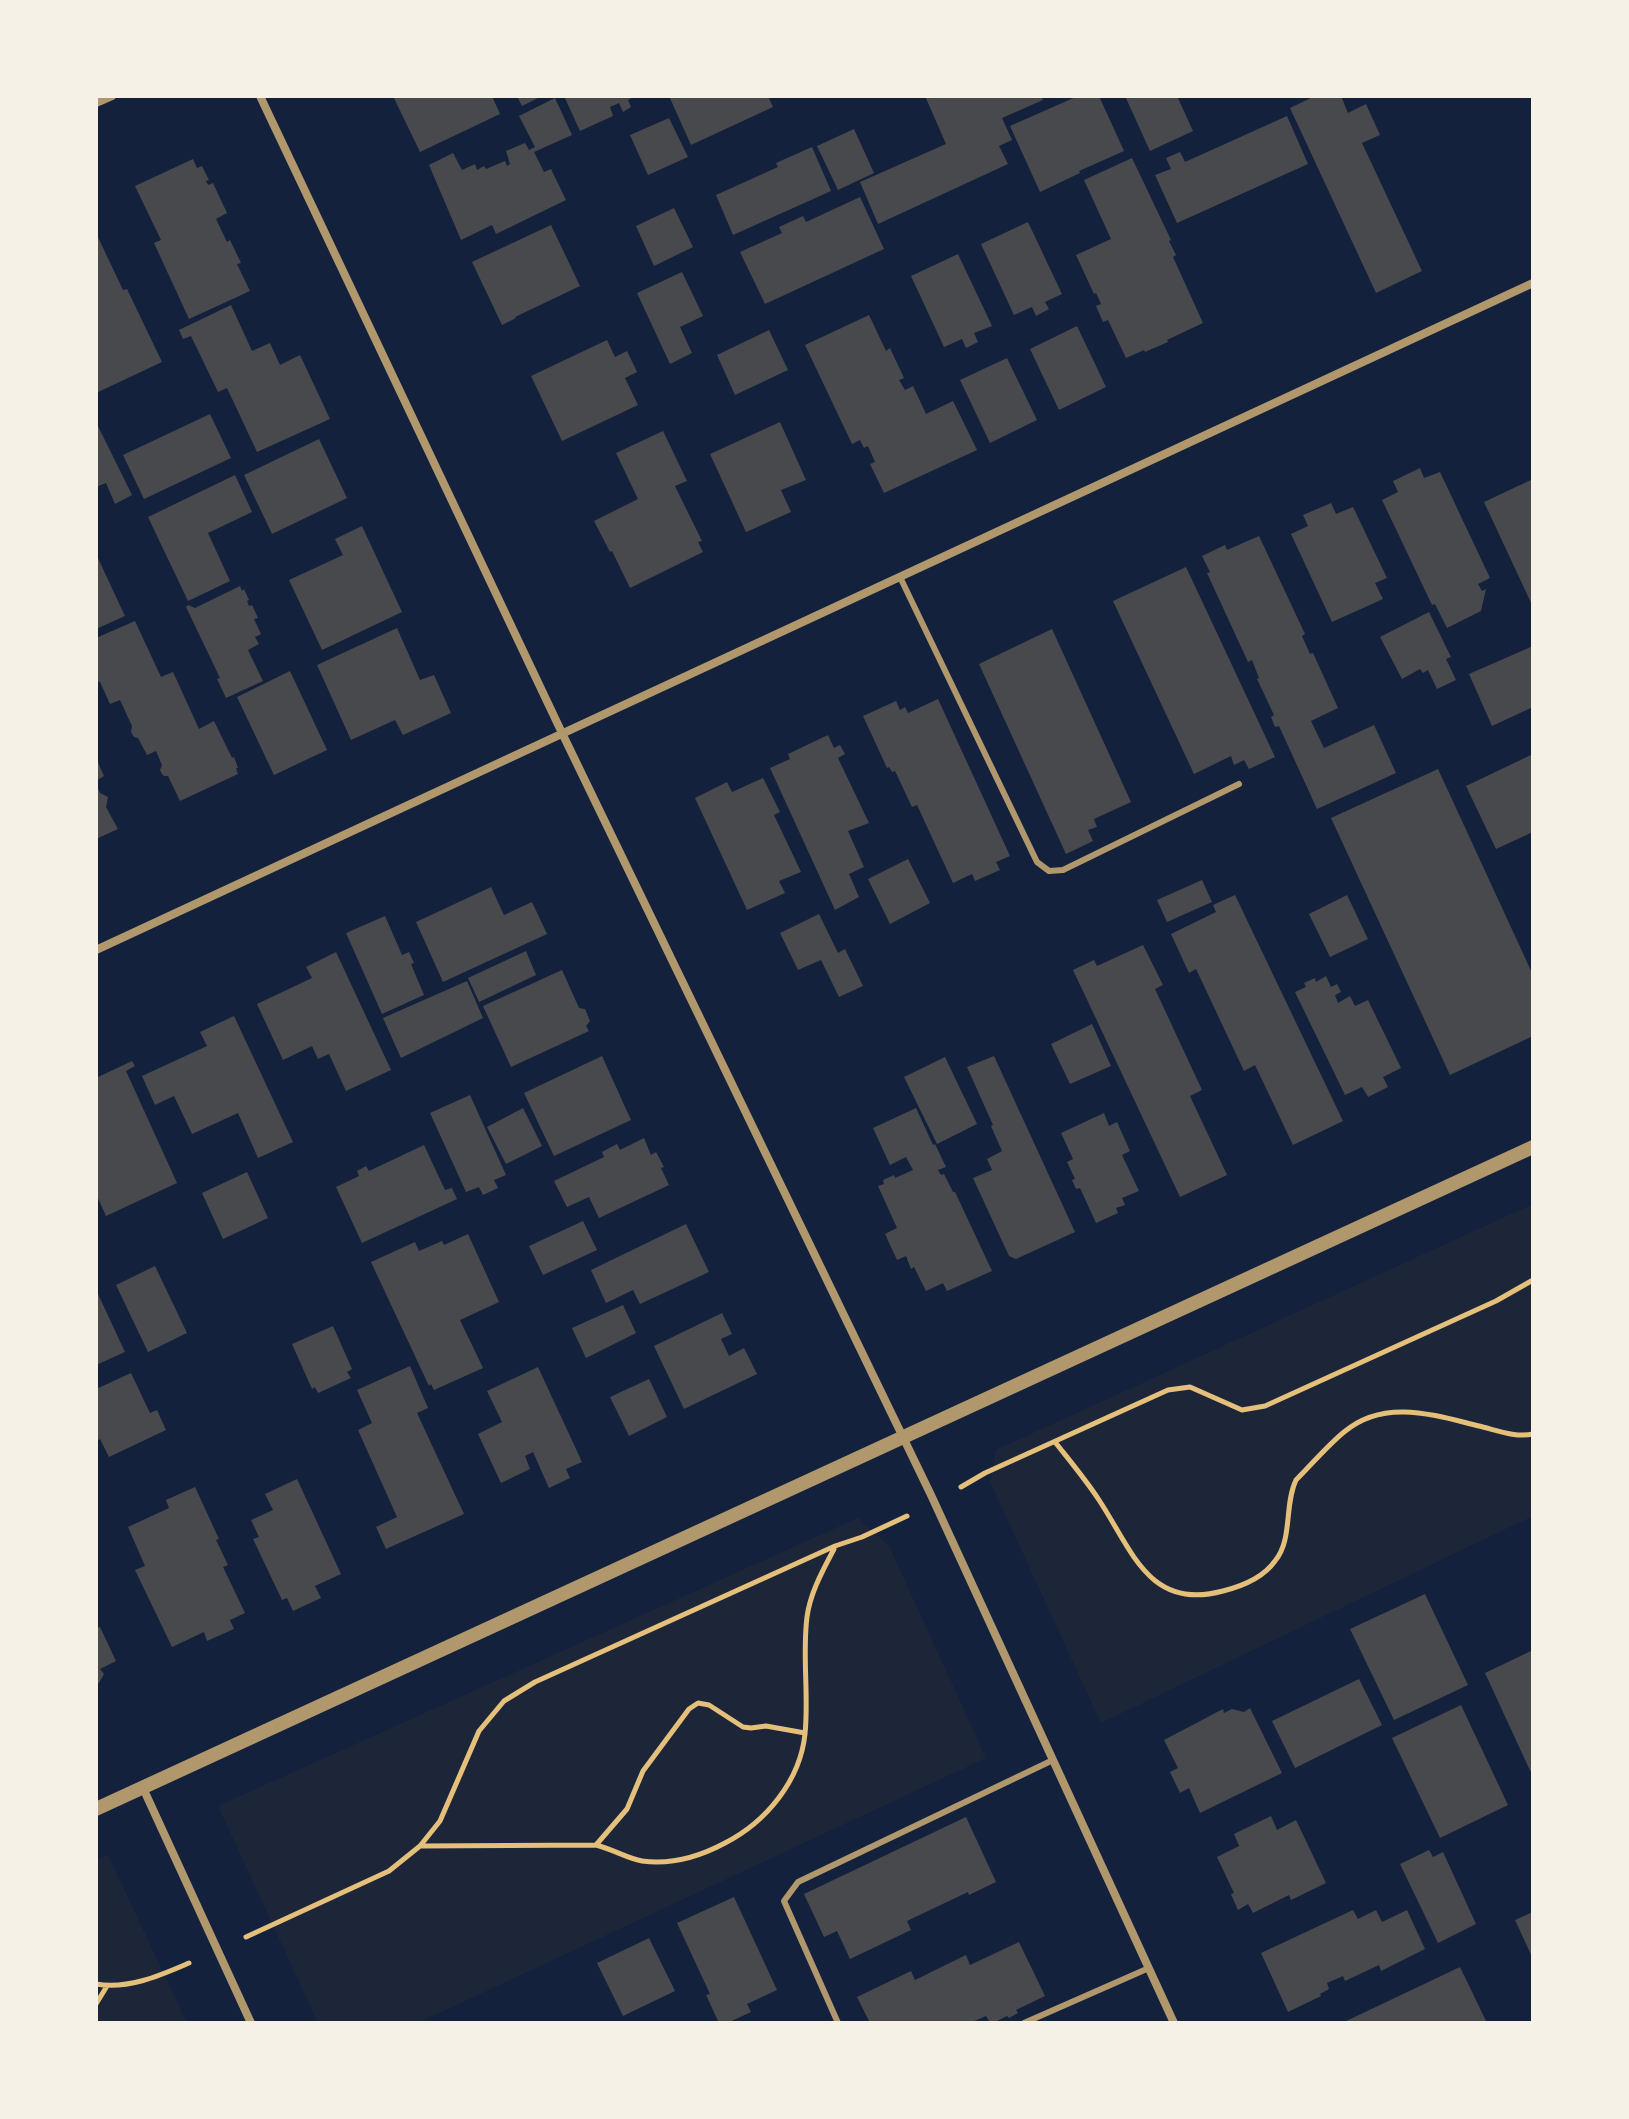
<!DOCTYPE html>
<style>
body{margin:0}
#map{position:relative;width:1629px;height:2119px;overflow:hidden;background:#14213d;font-family:Jost,sans-serif}
canvas{display:block}
.frame{position:absolute;inset:0;border:98px solid #f6f1e7;pointer-events:none}
</style>
<div id="map">
<canvas width="1629" height="2119"></canvas>
<div class="frame"></div>
</div>
<script>
const ctx = document.querySelector('canvas').getContext('2d');
ctx.lineJoin = 'round';
function paint(path, color) { ctx.fillStyle = color; ctx.fill(path, 'evenodd'); }
function trace(path, color, width, dash) { ctx.strokeStyle = color; ctx.lineWidth = width; ctx.lineCap = dash ? 'butt' : 'round'; ctx.setLineDash(dash || []); ctx.stroke(path); }
const green = new Path2D(`
 M1533,1204V1516L1101,1723L990,1482L996,1450Z
 M858,1518L889,1546L986,1758L418,2023H318L218,1806Z
 M108,1855L187,2023H96V1860Z`);
const building = new Path2D(`
 M393,96H492L500,114L420,152Z
 M517,96H542L522,106Z
 M564,96H635L628,100L631,107L623,112L619,103L610,107L613,116L580,131Z
 M669,96H768L773,107L691,145Z
 M925,96H1041L1043,100L1002,118L1012,140L999,146L1008,164L878,224L860,182L946,144Z
 M1078,96H1099L1124,151L1079,171L1080,173L1040,192L1010,126Z
 M1125,96H1177L1193,131L1150,151Z
 M1315,96H1341L1348,113L1366,104L1380,135L1362,143L1422,271L1376,293L1290,108Z
 M555,98L572,135L534,152L544,172L551,169L566,200L496,234L492,225L461,240L429,165L453,153L462,170L475,164L477,170L484,166L486,169L505,161L507,166L510,164L506,151L525,143L529,150L535,147L519,116Z
 M1287,116L1308,164L1177,223L1155,175L1171,169L1166,158L1180,152L1185,162Z
 M669,118L688,157L648,175L630,135Z
 M854,129L874,173L838,190L817,146Z
 M812,147L831,191L733,235L716,195L778,167L776,163Z
 M1132,158L1171,240L1169,241L1176,255L1173,257L1203,323L1167,340L1168,342L1145,352L1144,350L1126,358L1108,320L1103,322L1096,306L1101,304L1096,293L1094,294L1076,255L1111,239L1084,180Z
 M193,159L197,168L202,166L209,180L206,181L208,185L213,183L227,213L216,219L227,242L230,240L241,263L237,264L250,291L189,319L154,243L161,240L135,186Z
 M860,197L884,249L765,304L740,252L782,233L779,227L803,216L806,222Z
 M674,208L693,247L654,266L636,226Z
 M1028,222L1062,294L1045,302L1049,309L1036,316L1032,307L1014,315L981,244Z
 M551,225L580,286L515,317L516,318L502,325L472,262Z
 M96,233L123,290L127,289L162,362L96,393Z
 M958,254L992,326L974,333L978,342L966,348L962,339L944,347L911,276Z
 M682,272L703,316L680,327L692,353L670,364L637,293Z
 M231,305L252,351L270,343L280,365L300,355L330,419L257,452L227,388L218,392L191,336L183,339L179,330Z
 M869,315L886,351L890,348L904,378L899,380L905,390L913,386L926,414L953,401L977,450L884,493L870,464L875,462L868,446L864,448L860,440L852,444L805,345Z
 M1077,326L1106,387L1059,410L1030,349Z
 M769,330L788,370L735,395L717,355Z
 M607,340L615,357L627,351L637,372L625,378L638,405L562,441L531,376Z
 M1007,358L1037,420L990,443L960,380Z
 M210,414L231,458L144,499L123,455Z
 M96,422L132,495L115,504L106,483L96,487Z
 M780,422L806,480L781,490L791,512L746,532L710,454Z
 M663,431L687,481L675,486L702,541L698,542L703,552L630,588L612,551L610,552L594,521L638,499L616,453Z
 M319,439L347,498L272,534L244,475Z
 M1420,468L1424,478L1440,472L1490,578L1478,584L1482,591L1486,589L1481,611L1447,628L1435,604L1432,605L1382,500L1398,492L1393,481Z
 M235,475L252,512L208,533L230,581L188,601L148,517Z
 M1533,479V607L1484,502Z
 M1331,503L1336,514L1353,507L1387,578L1375,583L1383,599L1332,622L1291,534L1308,526L1303,515Z
 M362,526L402,612L322,650L289,580L343,555L335,539Z
 M1259,536L1305,634L1302,636L1310,654L1313,653L1338,708L1311,721L1324,748L1374,725L1396,773L1317,809L1279,726L1275,727L1271,717L1274,715L1257,679L1259,678L1252,660L1248,662L1207,573L1210,572L1202,556L1225,545L1227,550Z
 M96,554L125,616L96,629Z
 M1186,567L1275,757L1249,769L1244,760L1234,765L1231,756L1194,774L1113,601Z
 M240,586L242,591L244,589L249,600L247,601L249,606L252,605L258,618L254,619L261,634L255,637L259,644L248,650L263,681L226,698L217,679L220,678L186,607L188,605L195,608Z
 M1429,612L1451,657L1446,659L1456,680L1437,689L1428,670L1423,673L1420,669L1402,679L1380,637Z
 M135,621L161,677L173,672L199,729L214,721L232,758L234,757L238,768H236L238,774L180,801L168,776H164L162,774L160,770L162,765L156,751L147,755L138,738L134,737L131,732L132,726L120,700L110,704L100,682L96,681V638Z
 M397,628L420,680L434,675L451,713L403,735L395,720L351,740L317,665Z
 M1052,629L1131,802L1094,819L1097,827L1088,830L1093,841L1066,854L979,664Z
 M1533,646V707L1492,726L1469,674Z
 M290,671L327,750L274,775L237,697Z
 M938,699L1010,856L996,862L1000,870L975,881L972,874L953,883L917,805L912,807L895,771L892,772L889,767L887,768L863,716L896,701L900,710L905,707L908,713Z
 M828,735L834,748L840,745L845,754L838,758L869,823L848,831L864,867L849,874L859,897L835,910L770,768L790,759L788,754Z
 M1533,754V832L1496,849L1466,786Z
 M96,758L104,776L96,781Z
 M1438,769L1533,975V1036L1450,1075L1331,818Z
 M763,778L780,812L774,815L801,872L779,881L785,893L747,910L695,798L727,782L732,792Z
 M96,784L100,793L108,797L106,807L118,829L96,839Z
 M908,859L930,903L890,924L868,879Z
 M1202,880L1212,902L1167,922L1157,900Z
 M491,887L504,915L532,902L547,934L443,982L416,922Z
 M1235,895L1343,1121L1293,1145L1255,1065L1244,1071L1196,969L1189,973L1171,934L1216,912L1213,905Z
 M1347,895L1368,939L1330,957L1309,914Z
 M819,914L838,953L845,949L863,986L839,997L821,960L798,970L780,933Z
 M385,916L402,955L409,952L414,963L411,964L424,995L382,1014L346,933Z
 M1143,945L1163,985L1155,989L1202,1090L1190,1096L1227,1175L1180,1197L1073,970L1094,960L1097,966Z
 M526,951L536,975L479,1002L468,978Z
 M336,952L391,1070L346,1091L329,1054L318,1059L312,1046L283,1060L257,1004L312,978L306,967Z
 M562,970L579,1008L585,1009L590,1021L586,1026L589,1031L511,1067L483,1006Z
 M1326,976L1331,987L1337,984L1341,992L1335,995L1338,1003L1350,996L1355,1006L1368,1000L1401,1068L1383,1077L1388,1087L1368,1097L1362,1087L1345,1095L1295,992L1306,987L1304,983L1315,978L1316,982Z
 M467,981L483,1018L401,1058L383,1018Z
 M234,1016L293,1142L258,1158L238,1113L192,1134L174,1096L155,1105L142,1076L207,1046L200,1032Z
 M1092,1024L1111,1066L1070,1084L1051,1044Z
 M602,1056L631,1120L554,1156L524,1093Z
 M994,1056L1075,1232L1016,1259L1009,1256L973,1178L992,1170L987,1159L1002,1151L991,1126L993,1125L967,1067Z
 M945,1057L977,1124L937,1144L904,1077Z
 M132,1061L135,1066L126,1071L177,1183L106,1216L96,1194V1078Z
 M470,1095L506,1175L494,1180L498,1188L483,1195L479,1187L466,1192L430,1113Z
 M523,1108L542,1146L506,1164L487,1127Z
 M916,1108L933,1145L935,1144L946,1167L938,1170L941,1175L944,1174L953,1192H955L992,1271L947,1291L943,1283L926,1291L914,1267L911,1269L906,1256L897,1260L885,1234L897,1228L878,1186L884,1184L883,1180L894,1175L895,1178L913,1170L906,1157L890,1165L873,1128Z
 M1104,1113L1109,1126L1117,1122L1130,1151L1122,1155L1139,1191L1122,1198L1125,1205L1116,1208L1118,1213L1096,1223L1080,1188L1076,1189L1072,1180L1075,1179L1067,1162L1073,1159L1061,1133Z
 M644,1138L651,1155L656,1152L664,1167L661,1168L669,1185L599,1218L589,1197L567,1207L554,1181L604,1157L602,1152L617,1144L620,1150Z
 M424,1145L445,1190L452,1188L457,1199L362,1243L336,1187L359,1176L357,1171L366,1166L369,1171Z
 M247,1172L268,1218L223,1239L202,1193Z
 M583,1221L597,1250L543,1275L529,1246Z
 M686,1224L709,1272L640,1304L633,1290L606,1303L591,1270Z
 M468,1234L499,1302L460,1320L483,1368L434,1390L431,1384L429,1386L371,1262L415,1242L419,1251L442,1241L444,1245Z
 M155,1266L187,1333L148,1352L116,1285Z
 M98,1294L125,1352L96,1365V1295Z
 M623,1305L636,1333L586,1358L572,1328Z
 M722,1313L732,1334L721,1339L729,1356L744,1348L757,1374L684,1409L654,1346Z
 M333,1326L352,1369L347,1372L351,1378L318,1393L315,1387L312,1389L292,1344Z
 M410,1366L428,1408L417,1413L464,1514L386,1549L376,1527L397,1517L358,1430L372,1423L357,1390Z
 M538,1367L582,1462L566,1469L570,1478L549,1488L533,1452L525,1456L530,1469L501,1483L478,1434L502,1422L487,1391Z
 M131,1373L150,1413L157,1410L166,1430L109,1457L100,1439L96,1441V1389Z
 M649,1379L667,1417L629,1436L610,1397Z
 M297,1479L341,1574L315,1586L321,1598L293,1611L287,1598L282,1600L253,1539L259,1537L251,1520L273,1510L265,1494Z
 M195,1487L219,1539L216,1540L228,1565L223,1567L245,1613L230,1620L234,1629L207,1641L204,1632L172,1647L135,1570L145,1566L128,1527L169,1508L166,1500Z
 M1425,1594L1468,1685L1394,1720L1350,1629Z
 M100,1627L116,1661L100,1669L104,1674L99,1683H96V1628Z
 M1533,1650V1777L1485,1673Z
 M1359,1679L1382,1725L1295,1768L1272,1721Z
 M1461,1705L1508,1805L1440,1838L1392,1738Z
 M1250,1708L1282,1773L1200,1813L1189,1788L1180,1793L1170,1772L1178,1768L1164,1740L1223,1709L1224,1713L1232,1709L1244,1712Z
 M1271,1816L1277,1830L1296,1820L1326,1883L1291,1900L1289,1895L1253,1913L1248,1904L1238,1910L1231,1894L1234,1893L1217,1857L1239,1846L1234,1834Z
 M966,1817L996,1882L969,1895L968,1892L907,1921L911,1930L850,1959L837,1931L824,1937L804,1894Z
 M1429,1850L1433,1857L1443,1852L1476,1924L1438,1943L1400,1864Z
 M734,1897L777,1990L747,2004L751,2012L727,2023H719L706,1995L710,1994L677,1923Z
 M1353,1910L1358,1919L1376,1910L1382,1922L1407,1910L1425,1949L1381,1971L1379,1965L1345,1981L1343,1976L1327,1983L1329,1989L1320,1994L1321,1996L1288,2012L1261,1953Z
 M1533,1912V1959L1515,1920Z
 M649,1938L675,1991L623,2016L597,1963Z
 M1019,1942L1045,1996L1016,2010L1018,2013L1009,2018L1007,2016L993,2023H990L986,2016L970,2023H870L857,1997L911,1971L915,1980L966,1955L970,1965Z
 M1460,1967L1487,2023H1342Z`);
const path = new Path2D(`
 M1055,1442C1070,1461 1086,1480 1099,1500C1132,1550 1149,1611 1223,1591C1243,1586 1263,1578 1275,1561C1293,1539 1284,1505 1296,1480C1312,1464 1327,1446 1344,1432C1384,1398 1434,1415 1479,1426C1496,1430 1516,1438 1533,1434
 M961,1487L985,1473L1168,1390L1190,1387L1242,1410L1265,1406L1496,1301L1533,1280
 M596,1845L627,1809L643,1771L689,1709L698,1703L709,1705L743,1727L751,1728L766,1726L805,1733
 M421,1846L596,1845C612,1849 629,1859 642,1861C672,1865 699,1857 725,1843C766,1822 800,1781 805,1734C809,1695 802,1656 807,1617C810,1593 823,1570 834,1549
 M246,1937L389,1871L420,1846L440,1821L479,1731L504,1701L535,1682L835,1546L862,1537L907,1516
 M96,1984C128,1990 161,1975 189,1963
 M96,2004L107,1986`);
const service = new Path2D(`
 M900,577L1037,862L1049,871L1063,870L1239,784
 M838,2023L784,1901L798,1882L1053,1760
 M1024,2023L1149,1968`);
const minor = new Path2D(`
 M260,96L563,735L931,1495L1174,2023
 M96,103L112,96
 M96,950L1533,283
 M143,1788L251,2023`);
const tertiary = new Path2D(`
 M96,1809L1533,1147`);
paint(green, '#1d2539');
paint(building, '#48494c');
trace(path, '#e5c07b', 5);
trace(service, '#b1986c', 6);
trace(minor, '#b1986c', 8);
trace(tertiary, '#b1986c', 14);
</script>
